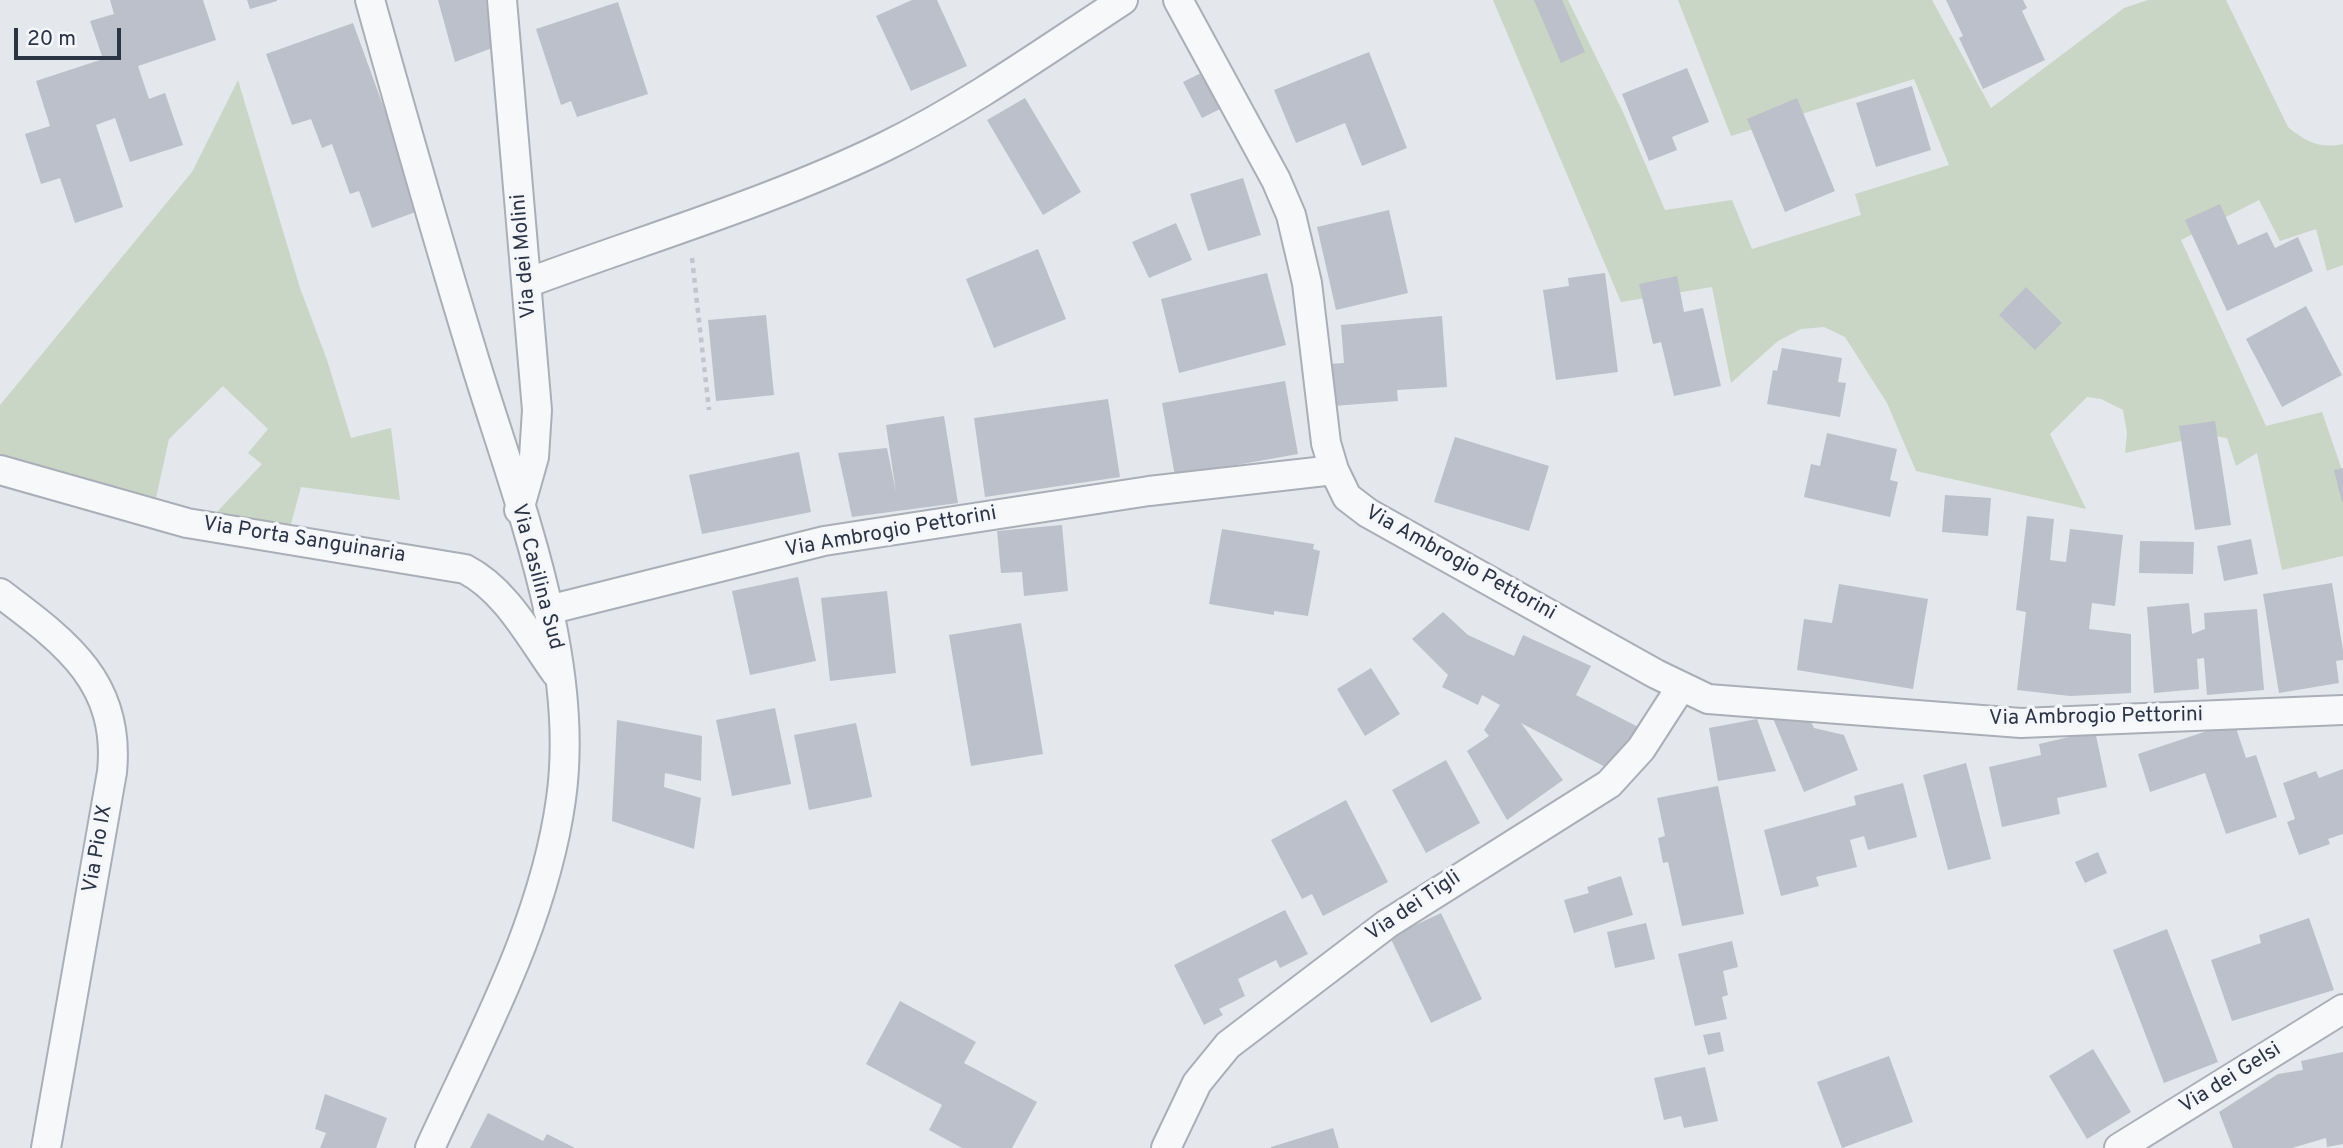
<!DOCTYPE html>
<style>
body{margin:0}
#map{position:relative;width:2343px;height:1148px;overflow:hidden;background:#e4e7ec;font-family:Overpass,sans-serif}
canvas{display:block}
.scale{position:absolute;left:14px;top:28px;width:107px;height:32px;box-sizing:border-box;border:4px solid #2b3445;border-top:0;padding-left:9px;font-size:21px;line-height:24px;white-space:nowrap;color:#2b3445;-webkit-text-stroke:5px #f4f6f9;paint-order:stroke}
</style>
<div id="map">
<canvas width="2343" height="1148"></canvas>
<div class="scale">20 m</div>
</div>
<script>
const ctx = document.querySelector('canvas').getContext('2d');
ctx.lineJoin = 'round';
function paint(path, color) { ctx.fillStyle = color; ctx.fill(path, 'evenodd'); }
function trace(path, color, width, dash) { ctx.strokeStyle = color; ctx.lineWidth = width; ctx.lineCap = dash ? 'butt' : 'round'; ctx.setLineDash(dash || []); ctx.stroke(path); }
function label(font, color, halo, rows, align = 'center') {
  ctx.font = font + ' Overpass,sans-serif'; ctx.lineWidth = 7; ctx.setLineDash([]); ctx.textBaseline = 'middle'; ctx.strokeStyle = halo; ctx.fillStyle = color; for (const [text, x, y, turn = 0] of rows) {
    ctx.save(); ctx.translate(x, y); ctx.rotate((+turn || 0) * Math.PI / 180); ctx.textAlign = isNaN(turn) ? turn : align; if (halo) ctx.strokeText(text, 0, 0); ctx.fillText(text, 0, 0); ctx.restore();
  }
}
const green = new Path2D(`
 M1493,0H1568L1623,112L1665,210L1732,200L1752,249L1861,215L1855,194L1949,165L1914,79L1731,136L1678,0H1932L1991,108L2124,8L2148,0H2226L2288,127C2306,142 2320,149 2343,144V265L2327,271L2316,229L2280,241L2259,200L2181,240L2266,426L2322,412L2343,473V556L2282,570L2257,453L2236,466L2227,438L2208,435L2125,453L2127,433L2123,410L2101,399L2087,397L2050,434L2086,509L1916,471L1887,403L1845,337L1824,327L1801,329L1778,341L1731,383L1712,287L1621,302Z
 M238,80L300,288L327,360L351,438L391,428L400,500L301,487L291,524L276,527L216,513L262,464L248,453L268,429L223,386L169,439L156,498L0,454V405L192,172Z`);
const building = new Path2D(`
 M110,0H203L216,40L138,66L149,99L165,93L183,145L130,162L115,118L96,125L123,207L75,223L60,178L41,184L25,134L50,126L36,81L103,59L90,21L114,14Z
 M247,0H277V1L250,9Z
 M438,0H490L500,45L455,62Z
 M912,0H937L967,66L911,91L876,16Z
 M1534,0H1562L1585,52L1561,63Z
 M1946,0H2023L2027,8L2022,11L2045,60L1983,89L1959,38L1963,36Z
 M618,2L648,94L577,117L571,101L561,105L536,29Z
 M353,23L421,210L372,228L359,191L350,194L332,144L322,148L311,119L292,125L266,54Z
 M1369,52L1407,148L1362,166L1345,123L1296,143L1274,90Z
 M1687,68L1709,122L1672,137L1677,150L1649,161L1622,94Z
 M1205,71L1224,107L1202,118L1183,82Z
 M1912,86L1931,150L1876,167L1856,103Z
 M1025,98L1081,192L1043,215L987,120Z
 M1797,98L1835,191L1785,212L1747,119Z
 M1243,178L1261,235L1208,251L1190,194Z
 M2220,204L2238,245L2267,232L2275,248L2298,237L2313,271L2227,311L2185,220Z
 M1389,210L1408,293L1336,310L1317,227Z
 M1176,223L1192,260L1149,278L1132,242Z
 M1038,249L1066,319L994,348L966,279Z
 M1267,273L1286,345L1179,373L1161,299Z
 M1605,273L1618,372L1556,380L1543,290L1569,286L1568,278Z
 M1677,276L1684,312L1703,308L1721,386L1674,396L1661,342L1653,344L1639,284Z
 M2026,287L2062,323L2035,350L1999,315Z
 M2306,306L2342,375L2282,407L2246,339Z
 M766,315L774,395L716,401L708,320Z
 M1442,316L1447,387L1397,390L1398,401L1333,406L1330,364L1344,363L1341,325Z
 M1782,348L1842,358L1838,382L1846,383L1840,417L1767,404L1773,370L1777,371Z
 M1285,381L1298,454L1175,476L1162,403Z
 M1108,399L1120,477L985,497L974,418Z
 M944,416L958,503L852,517L838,453L887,448L896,492L886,425Z
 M2215,421L2231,525L2195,530L2179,426Z
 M1827,433L1897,449L1890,480L1898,482L1890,517L1804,497L1811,464L1820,466Z
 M1455,437L1549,466L1529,531L1434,502Z
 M799,452L811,512L702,534L689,475Z
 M2343,468V501L2342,502L2334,470Z
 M1945,495L1991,498L1988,536L1942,532Z
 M2027,516L2054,519L2050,560L2066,562L2070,529L2123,535L2115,606L2092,603L2089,629L2131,634V693L2070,696L2017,690L2026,612L2016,610Z
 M1062,525L1068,591L1024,596L1022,572L1001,573L997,531Z
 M1222,529L1314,544L1313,549L1320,551L1308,616L1274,611V615L1209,604Z
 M2251,539L2258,574L2224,581L2217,546Z
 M2140,541L2194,542L2193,574L2139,573Z
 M798,577L816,661L750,675L732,591Z
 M2332,583L2343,650V660L2336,661L2339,683L2279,693L2263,594Z
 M1839,584L1928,599L1913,689L1797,670L1804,619L1832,623Z
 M887,591L896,673L830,681L821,598Z
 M2189,603L2192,634L2205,629L2204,613L2257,609L2264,690L2207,695L2204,658L2197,659L2199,689L2154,693L2147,607Z
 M1443,612L1468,635L1514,656L1523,635L1591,666L1576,695L1644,730L1613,771L1521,723L1563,780L1507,820L1467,751L1489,736L1484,730L1500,705L1482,695L1478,705L1442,687L1448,675L1412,639Z
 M1021,623L1043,754L971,766L949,635Z
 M1371,668L1400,714L1365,736L1337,689Z
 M775,708L791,784L732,796L716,720Z
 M1772,716L1810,720L1814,728L1844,735L1858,770L1804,792Z
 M1757,719L1776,771L1718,781L1709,728Z
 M617,720L702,736L701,781L665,773L664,787L701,798L694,849L612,821Z
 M2234,722L2246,758L2256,755L2277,817L2226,834L2205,773L2150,792L2138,754Z
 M856,723L872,797L809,810L794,735Z
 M2095,731L2107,787L2057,798L2060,814L2002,827L1989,767L2041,755L2039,744Z
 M1446,760L1480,823L1426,853L1392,790Z
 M1966,763L1991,859L1948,870L1923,775Z
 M2343,769V834L2328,839L2330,844L2299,855L2287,822L2295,819L2283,783L2316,771L2319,778Z
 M1903,783L1917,837L1868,850L1864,836L1850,840L1857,867L1816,877L1819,886L1781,896L1764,830L1856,805L1854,796Z
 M1718,786L1744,914L1682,926L1668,862L1663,863L1658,838L1665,836L1657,798Z
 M1346,800L1388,882L1323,916L1312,894L1302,899L1271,840Z
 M2098,852L2107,873L2085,883L2075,862Z
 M1621,876L1633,915L1574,933L1564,900L1589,893L1587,887Z
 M1285,910L1308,954L1280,968L1276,960L1238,979L1245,996L1219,1009L1223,1015L1204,1025L1174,965Z
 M1441,913L1482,999L1431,1023L1390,937Z
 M2309,918L2334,990L2232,1021L2211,960L2261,943L2259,935Z
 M1646,923L1655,959L1615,968L1607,932Z
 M2167,929L2218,1062L2164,1083L2113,950Z
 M1732,941L1738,967L1723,971L1728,995L1722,997L1727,1019L1695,1026L1678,954Z
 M900,1001L976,1042L964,1063L1037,1102L1012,1148H962L929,1130L942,1105L866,1064Z
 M1720,1032L1724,1051L1708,1055L1703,1035Z
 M2093,1049L2131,1112L2087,1139L2049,1076Z
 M2343,1052V1144L2327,1147L2326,1138L2292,1148H2233L2219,1112L2278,1074L2303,1070L2301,1061Z
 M1889,1056L1913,1122L1842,1148L1817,1082Z
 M1705,1067L1718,1121L1684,1128L1681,1116L1664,1120L1654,1078Z
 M325,1094L387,1118L376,1148H320L326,1133L315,1129Z
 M488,1113L543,1141L547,1134L575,1148H470Z
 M1333,1128L1339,1148H1271V1147Z`);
const path = new Path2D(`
 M692,258L709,410`);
const street = new Path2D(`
 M370,0C404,122 439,244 476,365C517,499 581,658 561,799C544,923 481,1036 430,1148
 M502,0L537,410L534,457L519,510
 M1178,0L1276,180L1291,215L1307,283L1326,443L1334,470
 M527,283C645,239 771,202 884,147C968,106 1045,51 1123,0
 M0,470L187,523L465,569C506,590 530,637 556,673
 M0,593C65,642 121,682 112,772L46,1148
 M548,610L824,541L1149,491L1334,470L1347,497L1368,513L1656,674L1708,699L2021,723L2343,710
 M1166,1148L1197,1083L1228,1045L1387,924L1609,784L1641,749L1681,687
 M2119,1148L2343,1009`);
const streetNames = [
 ["Via dei Molini",525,256,-95],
 ["Via Ambrogio Pettorini",891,533,-10],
 ["Via Porta Sanguinaria",304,541,9],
 ["Via Ambrogio Pettorini",1460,564,29],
 ["Via Casilina Sud",536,577,75],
 ["Via Ambrogio Pettorini",2096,718,-1],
 ["Via Pio IX",99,849,-80],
 ["Via dei Tigli",1414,907,-34],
 ["Via dei Gelsi",2231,1079,-32]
];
paint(green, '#c9d6c5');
paint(building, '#bbc0ca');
trace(street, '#a9aeb7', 32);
trace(path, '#c2c5cb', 4.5, [5, 5]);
trace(street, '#f7f8fa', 28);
label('21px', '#2b3445', '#f4f6f9', streetNames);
</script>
